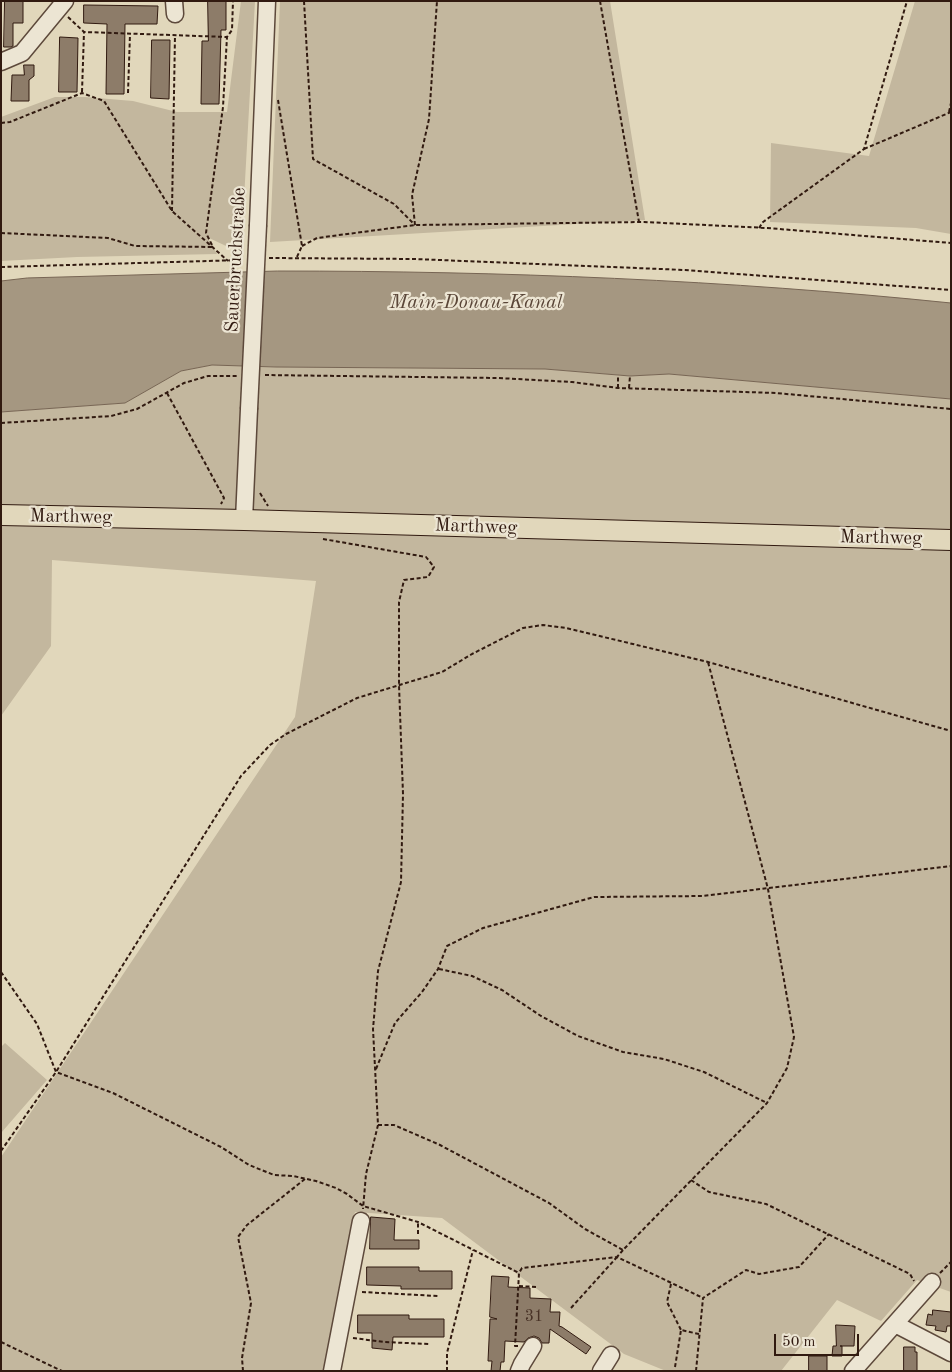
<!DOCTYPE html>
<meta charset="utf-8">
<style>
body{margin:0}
#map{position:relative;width:952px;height:1372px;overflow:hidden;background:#e1d7bb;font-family:"Old Standard TT",serif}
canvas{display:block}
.frame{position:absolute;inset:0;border:2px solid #311a10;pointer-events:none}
.scale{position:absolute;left:774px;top:1334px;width:85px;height:22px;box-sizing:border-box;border:2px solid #311a10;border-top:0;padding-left:6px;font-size:15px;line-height:18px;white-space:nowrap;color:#311a10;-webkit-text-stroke:4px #ece5d3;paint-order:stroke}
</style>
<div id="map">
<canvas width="952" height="1372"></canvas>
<div class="frame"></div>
<div class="scale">50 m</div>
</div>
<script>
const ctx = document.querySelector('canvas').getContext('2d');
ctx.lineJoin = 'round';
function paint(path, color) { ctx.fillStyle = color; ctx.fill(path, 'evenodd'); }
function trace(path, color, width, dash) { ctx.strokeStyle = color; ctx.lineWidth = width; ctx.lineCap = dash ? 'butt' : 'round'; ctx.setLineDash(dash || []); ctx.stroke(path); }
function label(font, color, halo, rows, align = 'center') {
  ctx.font = font + ' "Old Standard TT",serif'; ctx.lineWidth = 4.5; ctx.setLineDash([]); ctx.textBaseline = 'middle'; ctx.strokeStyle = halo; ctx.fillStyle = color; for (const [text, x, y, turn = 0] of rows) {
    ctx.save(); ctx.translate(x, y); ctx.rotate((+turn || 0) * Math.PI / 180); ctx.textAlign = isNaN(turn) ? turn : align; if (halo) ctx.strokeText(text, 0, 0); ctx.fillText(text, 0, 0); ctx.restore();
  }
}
const green = new Path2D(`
 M241,1H255L241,253L207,237L217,254L77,257L1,261V117L55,97H85L133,101L177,112H227Z
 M280,1H610L645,220L270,242Z
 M915,1H951V234L916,228L770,222L771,143L869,156Z
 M212,365L276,367L545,369L629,376L669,374L951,399V1292L917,1280L881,1321L837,1300L781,1371H666L624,1354L442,1218L355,1212L323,1371H1V1157L295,717L316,581L52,560L51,646L1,716V412L125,403L181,371Z
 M5,1043L47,1080L1,1133V1047Z`);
const water = new Path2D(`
 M278,271C502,271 727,280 951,303V399L669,374L630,376L545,369L276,367L212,365L181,371L125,403L1,412V281L27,278Z`);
const building = new Path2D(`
 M5,1H23V23H13V46L11,47H4Z
 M208,1H226V30H221L219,104H201L202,41H208Z
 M84,5L158,6L157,24H125L124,94H106L107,24L84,23Z
 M60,37L78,38L77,92H59Z
 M152,40H170L169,99L151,98Z
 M24,65H34V76L29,80V101H11L12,75H24Z
 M371,1217L395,1219L394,1240H419V1249H370Z
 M367,1267H419V1271H452V1289H401V1286L367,1285Z
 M492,1276L509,1277L508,1287L530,1288V1298L551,1299L550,1312H560L559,1326L562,1327L591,1347L586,1354L550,1329L549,1343H542L539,1338L534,1336L528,1338L524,1342L505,1341L504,1362H501L500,1371H491L492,1361H488L490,1319H497L490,1317Z
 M933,1310L951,1312V1326H947L946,1332L935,1330L936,1326L926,1325L928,1314L932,1315Z
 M358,1315H409V1319H444V1337H393L392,1350L372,1348V1333H358Z
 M836,1325L855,1326L854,1346H840H842V1356H832L833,1346H836Z
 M904,1347H915V1352H917V1371H904Z
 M809,1356H827V1371H809Z`);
const path = new Path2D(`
 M304,1L313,159L394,204L415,225
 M600,1L639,222
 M68,17L84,32L227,37
 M82,92L84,32
 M128,93L130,34
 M278,100L302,246L296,259
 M949,112L951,103
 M1,123L10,122L82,93L104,101L172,211L228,261
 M864,149L951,112
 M172,211L175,35
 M415,225L412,195L429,119L437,1
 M759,228L763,222L864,149L907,1
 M1,233L108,238L135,246L213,247
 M212,245L206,233L223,107L227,37L232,30L233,1
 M302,246L317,238L415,225L644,222L767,228L951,243
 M269,258L415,259L685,270L951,290
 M1,267L242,260
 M265,375L498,378L572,382L618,388L776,393L951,409
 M618,388V376
 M629,388L630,376
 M167,393L224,498L221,504
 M1,423L111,416L137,409L184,383L208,376H237
 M260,493L268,506
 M323,539L426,557L434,567L428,577L404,580L399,602V685L403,794L401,882L378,971L373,1029L378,1125L366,1174L363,1209
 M439,969L472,976L502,990L541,1016L578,1036L623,1052L664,1059L704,1072L767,1103
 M1,972L37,1024L56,1072L113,1093L221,1147L249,1165L274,1175L293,1176L316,1181L336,1188L347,1194L363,1206L418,1222L519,1273
 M376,1069L395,1023L422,992L438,969L447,946L483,928L594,897L703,896L951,866
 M378,1125H394L440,1145L549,1203L585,1229L623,1250L767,1103L787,1068L794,1037L768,889L708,662
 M1,1151L56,1072L241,776L270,745L286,734L357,698L442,672L472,654L523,628L543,625L566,628L708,662L951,731
 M691,1180L709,1192L766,1204L910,1274L914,1281
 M418,1234V1222
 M623,1250L617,1257L703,1298
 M940,1273L951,1262
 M671,1284L667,1302L681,1330
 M519,1286L536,1287
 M362,1292L438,1296
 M571,1308L617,1257
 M353,1338L384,1342L429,1344
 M1,1342L62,1371
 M518,1346H515L519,1273L522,1268L617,1257
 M675,1367L681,1330L699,1334
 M243,1371L242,1358L251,1303L238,1237L247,1225L305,1179
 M447,1371V1353L473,1250
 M696,1371L703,1298L746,1270L759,1274L799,1267L829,1234`);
const minor = new Path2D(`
 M174,1L175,14
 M1,62L22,53L65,1
 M258,225L267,1
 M244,520L249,409
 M895,1324L951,1353
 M332,1371L361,1221
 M519,1371L522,1364L533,1346
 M601,1371L611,1355
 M853,1371L932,1282`);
const major = new Path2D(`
 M1,515L244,520L951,540`);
const minorBridge = new Path2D(`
 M249,409L258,225`);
const numberNames = [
 ["31",534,1317]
];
const streetNames = [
 ["Sauerbruchstraße",236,260,-87],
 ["Marthweg",71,517,1],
 ["Marthweg",476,527,2],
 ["Marthweg",881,538,1]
];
const waterNames = [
 ["Main-Donau-Kanal",476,303]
];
paint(green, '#c3b79e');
paint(water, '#a59781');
trace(water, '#776554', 1);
paint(building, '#8d7c69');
trace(building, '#311a10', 1);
trace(minor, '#5d493b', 19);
trace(major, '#311a10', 22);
trace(path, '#311a10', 2, [4, 2.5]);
trace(minor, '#ece5d3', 16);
trace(major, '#e1d7bb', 20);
trace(minorBridge, '#5d493b', 19, []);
trace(minorBridge, '#ece5d3', 16);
label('16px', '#483226', null, numberNames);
label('19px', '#311a10', '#ece5d3', streetNames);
label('italic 20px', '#5a4638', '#ece5d3', waterNames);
</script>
